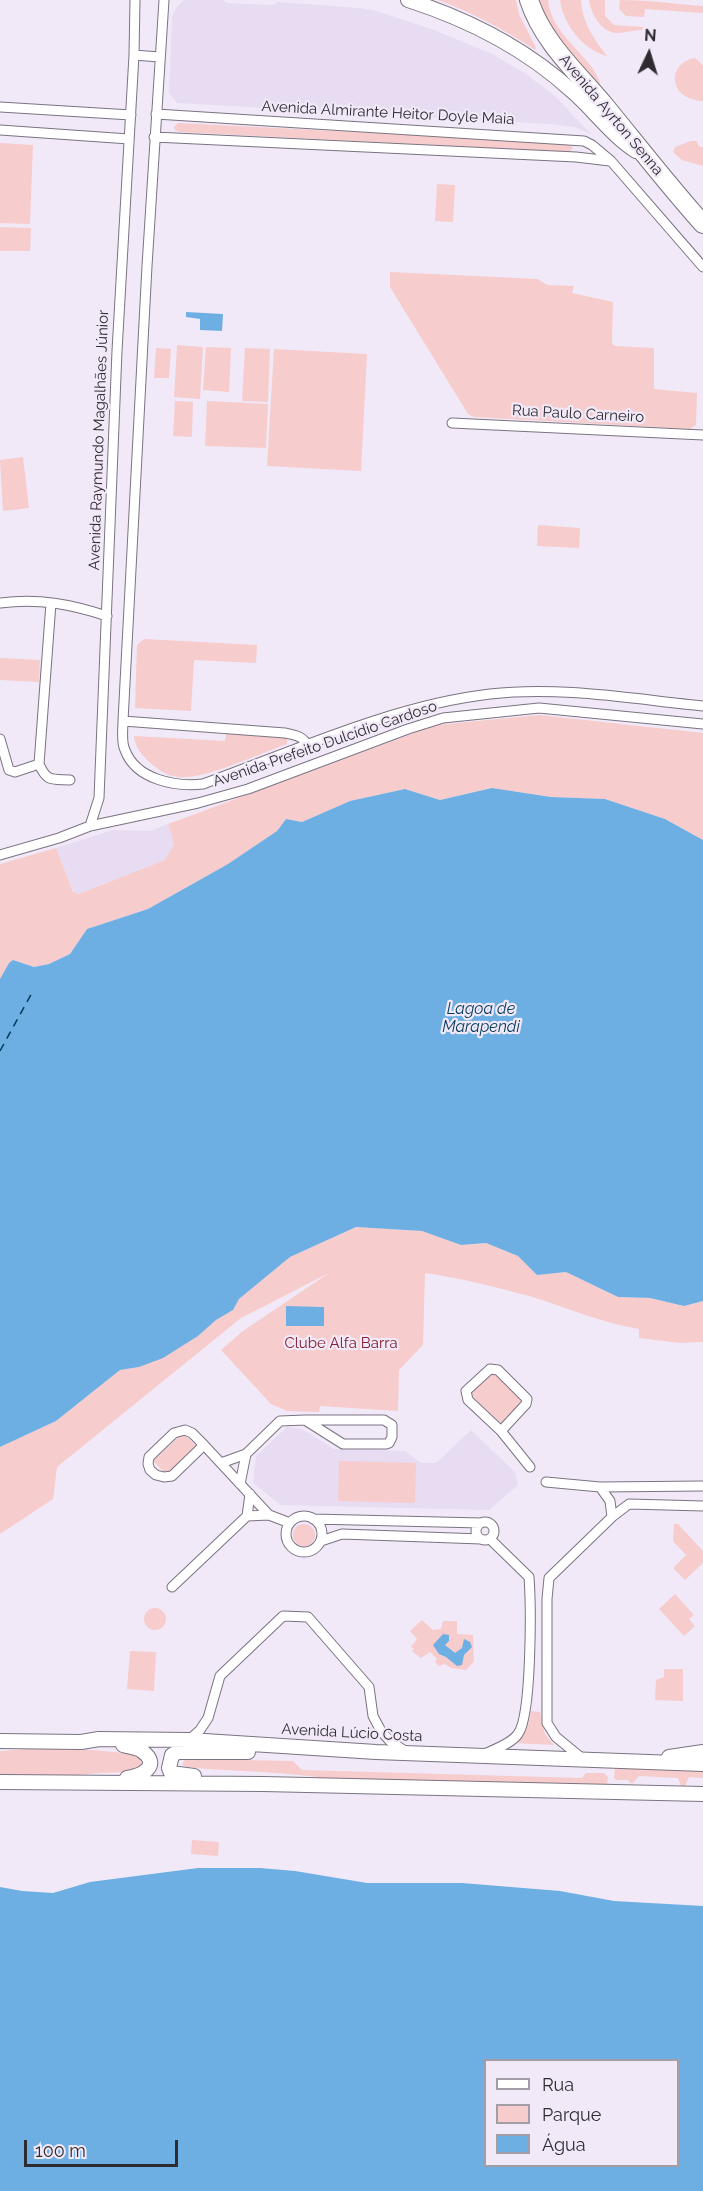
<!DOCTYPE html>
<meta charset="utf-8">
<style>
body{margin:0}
#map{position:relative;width:703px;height:2191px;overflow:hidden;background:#f1e9f8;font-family:Raleway,sans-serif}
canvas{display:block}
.legend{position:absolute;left:484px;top:2059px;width:195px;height:108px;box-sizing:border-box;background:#f1e9f8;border:2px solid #a39da8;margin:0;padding:8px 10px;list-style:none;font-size:18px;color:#2f2c31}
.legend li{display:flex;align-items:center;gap:12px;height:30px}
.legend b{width:30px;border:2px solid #a39da8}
.north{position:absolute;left:619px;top:24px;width:60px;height:60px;-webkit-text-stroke:4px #f1e9f8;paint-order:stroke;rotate:4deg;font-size:16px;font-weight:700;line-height:24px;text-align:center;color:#2f2c31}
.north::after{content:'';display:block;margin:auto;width:21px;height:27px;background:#2f2c31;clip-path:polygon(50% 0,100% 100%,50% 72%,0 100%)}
.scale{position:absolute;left:24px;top:2140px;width:154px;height:27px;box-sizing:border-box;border:3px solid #2f2c31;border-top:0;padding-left:8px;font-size:18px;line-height:21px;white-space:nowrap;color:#2f2c31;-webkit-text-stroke:4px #f1e9f8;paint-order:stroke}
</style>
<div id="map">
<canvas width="703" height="2191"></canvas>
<ul class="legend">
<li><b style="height:8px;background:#fff"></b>Rua</li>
<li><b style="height:16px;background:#f7cccd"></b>Parque</li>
<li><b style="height:16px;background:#6dafe3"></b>Água</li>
</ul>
<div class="north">N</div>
<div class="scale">100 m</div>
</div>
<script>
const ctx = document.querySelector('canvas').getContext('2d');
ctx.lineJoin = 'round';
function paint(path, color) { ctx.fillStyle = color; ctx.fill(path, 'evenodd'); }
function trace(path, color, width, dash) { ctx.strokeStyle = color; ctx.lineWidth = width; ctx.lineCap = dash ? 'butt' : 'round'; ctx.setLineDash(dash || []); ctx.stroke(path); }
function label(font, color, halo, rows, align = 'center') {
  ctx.font = font + ' Raleway,sans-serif'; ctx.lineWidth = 4.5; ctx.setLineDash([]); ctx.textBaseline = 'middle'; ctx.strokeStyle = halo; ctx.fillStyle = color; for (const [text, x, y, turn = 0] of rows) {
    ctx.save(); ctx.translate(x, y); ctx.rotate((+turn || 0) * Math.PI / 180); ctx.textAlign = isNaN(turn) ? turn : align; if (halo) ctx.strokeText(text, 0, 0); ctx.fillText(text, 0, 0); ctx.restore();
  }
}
const built = new Path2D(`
 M184,0H222L227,3L272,5L278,2L358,8L373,10L434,30L492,54L526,74L556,97L591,134L575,127L551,124L177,103L169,93L172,17L176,8Z
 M168,824L174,844L165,860L79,894L73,892L56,848L113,830L150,831Z
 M287,1427L302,1429L334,1449L405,1451L421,1463H436L471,1430L515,1472L518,1485L489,1510L281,1505L253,1483L256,1456Z`);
const green = new Path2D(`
 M438,0H516L519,14L536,48L535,50C504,29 473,13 438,0Z
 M537,0H548C552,40 599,59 601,89L552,31Z
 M560,0H581C582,22 594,39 607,56C583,50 563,24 560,0Z
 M589,0H605V16L614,25L643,27L642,30C633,30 625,33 617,33C601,33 591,13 589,0Z
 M620,0C648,0 675,4 703,6V13L645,9L644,17L626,16L619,9Z
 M695,58L703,65V101C667,99 667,63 695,58Z
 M178,123L570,143L573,148L569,152L180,132L175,130L174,127Z
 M691,141H696L700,147H703V166L682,160L673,152L675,147Z
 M0,143L33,145L30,224L0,223Z
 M437,184L455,185L453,222L435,221Z
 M0,227L31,228L30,251H0Z
 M390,272L538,279L547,285L574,286L572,293L613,302L612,343L615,346L654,348V389L697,393L696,425L690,429L474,417L468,414L390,287Z
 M177,345L203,347L200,399L174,397Z
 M206,347L231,348L229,392L203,390Z
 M156,348L171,349L169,378H154Z
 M245,348L270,349L268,402L242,401Z
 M274,349L367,354L361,471L267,466Z
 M175,401L193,402L192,437L173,436Z
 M207,401L268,404L266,448L205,446Z
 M23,457L29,508L3,511L0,460Z
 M538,525L580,528L579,548L537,546Z
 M144,639L257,645L256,663L194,660L191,711L135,708L137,645Z
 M0,658L40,660L39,682L0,680Z
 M539,715L703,733V840L665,819L605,799L551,797L492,788L440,800L405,789L350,801L302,822L286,819L277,831L228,864L148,909L87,929L70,954L49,964L34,967L13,960L9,963L0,979V864L56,848L73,892L79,894L165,860L174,844L168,824L436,725Z
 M226,733L287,736V744C261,753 204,780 179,777C166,776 157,769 147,760C140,752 135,747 134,736L225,741Z
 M356,1227L422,1231L461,1245L486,1243L518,1256L537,1275L566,1272L618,1297L650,1298L684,1306L703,1301V1342L680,1343L639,1338V1329C601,1323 566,1307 529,1296C495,1287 460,1278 425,1273L423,1345L399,1370L398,1411L320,1406L319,1412L287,1411L271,1404L221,1350L243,1331L329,1273L241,1318L57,1467L53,1499L0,1534V1447L56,1421L120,1370L139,1367L198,1336L216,1320L233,1310L239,1299L290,1257Z
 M493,1370L524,1399L502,1424L470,1394Z
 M183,1433L196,1446L167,1475L153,1461Z
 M339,1461L416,1463L415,1503L338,1501Z
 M293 1535a11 11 0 1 1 22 0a11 11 0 1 1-22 0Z
 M674,1524H678L703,1551V1563L685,1580L673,1568L686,1555L673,1541Z
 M675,1594L694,1615L689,1619L695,1626L684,1636L659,1609Z
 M144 1619a11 11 0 1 1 22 0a11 11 0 1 1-22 0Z
 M422,1620L433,1630L441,1629L443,1621H457V1634L473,1635L474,1661L466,1670L451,1668L445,1664L439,1666L435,1662L437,1659L430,1652L421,1658L412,1651L414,1649L411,1647L417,1639L410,1631Z
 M130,1651L156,1652L154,1691L127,1689Z
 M664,1669H683V1701L655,1700L656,1680L664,1677Z
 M531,1711L540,1712L545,1734L554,1745L514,1743C524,1734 530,1725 531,1711Z
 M30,1749H80L136,1754L143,1764L133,1772L98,1773L67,1776H0V1751Z
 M185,1759L293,1761L302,1770L582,1778L586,1773H604L608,1777L607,1786L336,1780C286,1771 237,1772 187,1767L182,1765Z
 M615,1768L703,1770V1778L689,1777L685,1786H681L678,1778L639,1776L632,1784L628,1780H616L614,1778Z
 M192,1840L219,1842L218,1856L191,1854Z`);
const water = new Path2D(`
 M186,312L223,314L222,331L200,330V319L186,317Z
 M492,788L551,797L605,799L665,819L703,840V1301L684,1306L650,1298L618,1297L566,1272L537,1275L518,1256L486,1243L461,1245L422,1231L356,1227L290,1257L239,1299L233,1310L216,1320L198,1336L163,1358L139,1367L120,1370L56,1421L0,1447V979L9,963L13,960L34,967L49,964L70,954L87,929L148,909L228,864L277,831L286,819L302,822L350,801L405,789L440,800Z
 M286,1306L324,1307V1326H286Z
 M443,1634L449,1635V1641L445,1645L455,1653L462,1648L464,1639L470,1642L472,1647L464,1655L462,1665L457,1666L446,1657L439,1654L433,1645Z
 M198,1868H260L295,1871L367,1883H462L560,1891L614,1901L703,1906V2191H0V1887L22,1891L53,1893L90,1882ZM678,2060V2166H486V2060Z`);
const ferry = new Path2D(`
 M0,1051L33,991`);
const street = new Path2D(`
 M164,0L147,266L123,721C123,730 121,742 125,750C136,780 176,787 203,784C294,751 394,705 490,694C561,686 632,699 703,706
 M134,55L159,57
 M0,107L131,115
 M156,114L584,141L592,145L611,161L703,267
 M0,130L129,139
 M154,137L576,157L610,161
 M452,423L703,435
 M0,603C39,598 70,604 107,616
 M51,603L39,764C47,782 51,779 70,780
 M123,721L285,733C295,735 303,736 308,746
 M0,739L9,770L15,772L39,764
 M90,826L99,798L117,351L134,55L135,0
 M0,855L59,838L90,826L198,803L248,789L408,729L443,718L539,708L703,724
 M501,1431L526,1404L527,1399L498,1370L490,1369L466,1391L468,1400L501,1431L530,1467
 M204,1445L172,1476L164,1477L156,1475L150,1470L148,1464L149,1457L174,1433L185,1430L192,1433L204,1445L269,1515L290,1523
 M221,1463L246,1454
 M546,1482L600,1487L703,1486
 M240,1484L246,1454L280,1421L305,1420L343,1444H386L389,1443L392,1437V1425L384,1420H305
 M600,1487L610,1501L612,1517
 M247,1516L250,1494
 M286 1534a18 18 0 1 1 36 0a18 18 0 1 1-36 0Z
 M313,1519L481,1523
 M476 1531a9 9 0 1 1 18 0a9 9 0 1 1-18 0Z
 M321,1541L342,1534L481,1539
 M172,1587L247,1516L269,1515
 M189,1740L200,1730L208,1718L220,1676L283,1616L308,1617L369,1687L373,1716L381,1731L390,1741L408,1753
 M482,1755C493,1750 511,1744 518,1734C532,1715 531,1605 529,1577L490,1539
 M584,1760L556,1737L547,1723V1599L549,1578L612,1517L629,1504L703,1506`);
const secondary = new Path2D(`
 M408,0C467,19 526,49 572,91C594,110 611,135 636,151
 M0,1741L81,1742L99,1739L189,1740L376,1752L703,1764
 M123,1745C129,1747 137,1747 142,1751C162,1766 141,1776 127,1778
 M669,1757L703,1752
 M194,1776L171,1773L169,1768L172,1755L178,1752H248
 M0,1782L263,1784L703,1794`);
const highway = new Path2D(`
 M529,0C543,43 578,73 606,107C638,146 669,186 703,224`);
const streetNames = [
 ["Avenida Almirante Heitor Doyle Maia",388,113,3],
 ["Avenida Ayrton Senna",611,115,50],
 ["Rua Paulo Carneiro",578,414,3],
 ["Avenida Raymundo Magalhães Júnior",99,440,-88],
 ["Avenida Prefeito Dulcídio Cardoso",325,744,-19],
 ["Avenida Lúcio Costa",352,1733,3]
];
const parkNames = [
 ["Clube Alfa Barra",341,1343]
];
const waterNames = [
 ["Lagoa de",481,1009],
 ["Marapendi",481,1027]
];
paint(built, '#e7dcf1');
paint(green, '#f7cccd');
paint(water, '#6dafe3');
trace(ferry, '#053a5c', 1.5, [8, 6]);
trace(street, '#7b7381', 11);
trace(secondary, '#7b7381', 16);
trace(highway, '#7b7381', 20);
trace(street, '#fff', 9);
trace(secondary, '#fff', 14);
trace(highway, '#fff', 18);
label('15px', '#2f2c31', '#f1e9f8', streetNames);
label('15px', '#822131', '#f1e9f8', parkNames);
label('italic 16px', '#053a5c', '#f1e9f8', waterNames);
</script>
